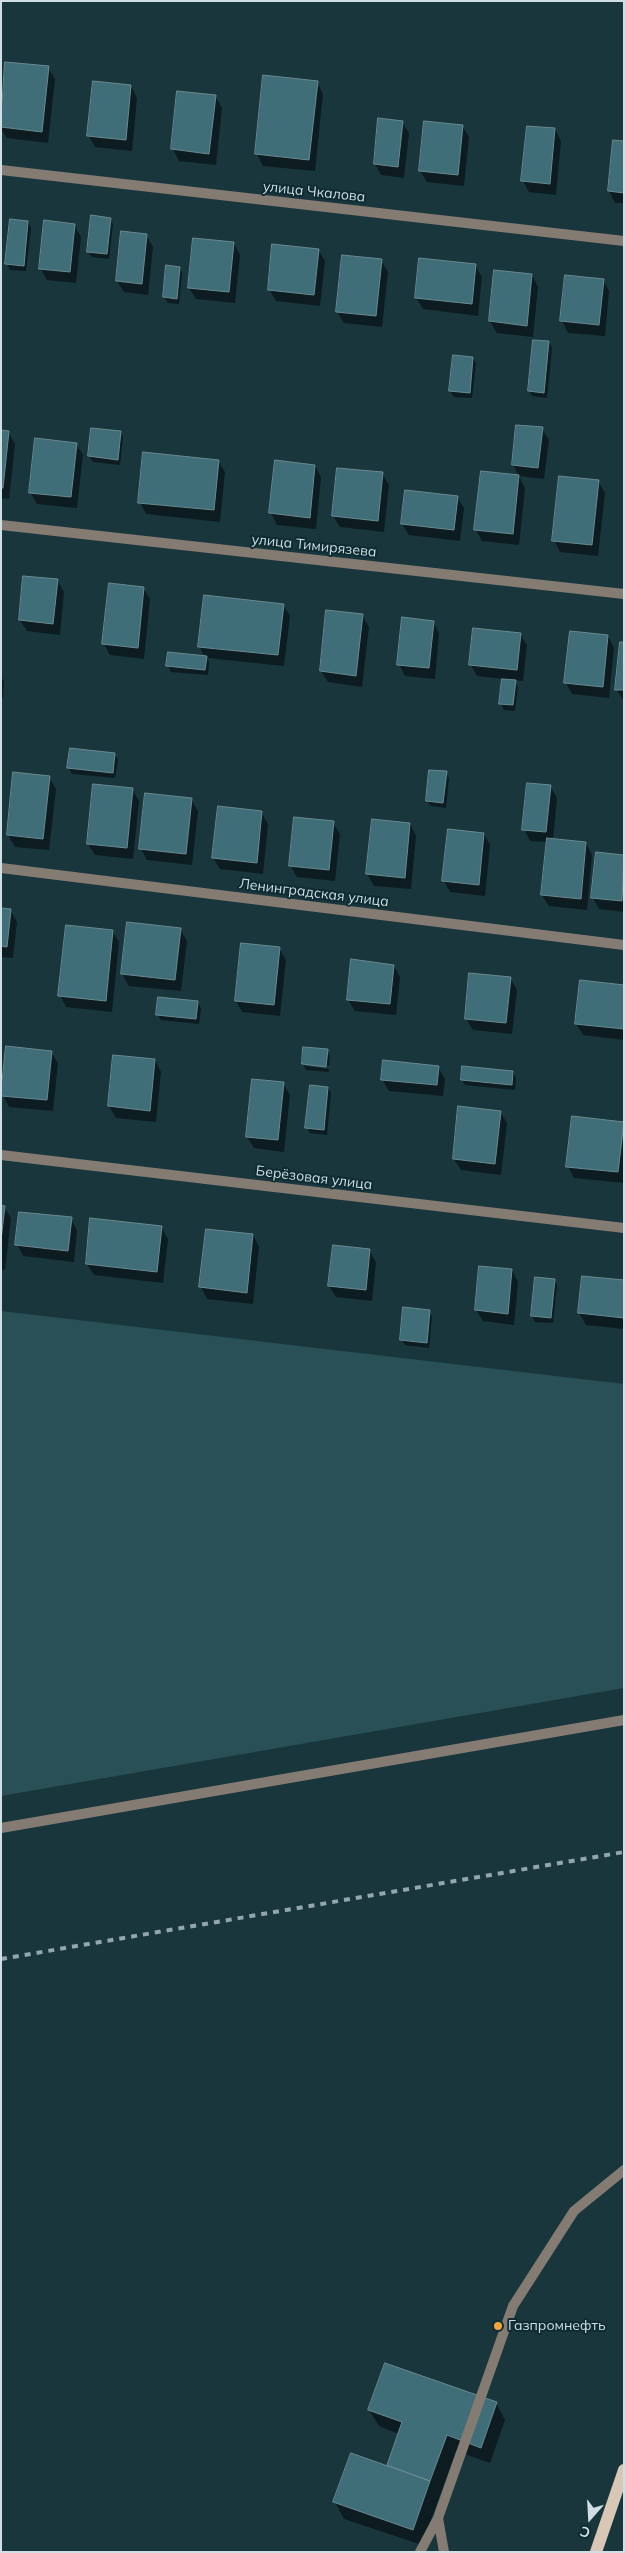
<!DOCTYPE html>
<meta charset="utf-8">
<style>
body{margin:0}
#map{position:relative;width:625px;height:2553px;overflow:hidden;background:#18363c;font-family:Mulish,sans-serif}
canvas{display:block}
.frame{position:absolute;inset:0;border:2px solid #cfdfe4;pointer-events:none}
.north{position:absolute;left:565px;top:2493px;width:50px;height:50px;-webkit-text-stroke:4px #0e2c32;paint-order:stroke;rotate:199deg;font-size:14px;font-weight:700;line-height:20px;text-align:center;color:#cfdfe4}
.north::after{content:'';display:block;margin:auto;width:18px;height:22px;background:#cfdfe4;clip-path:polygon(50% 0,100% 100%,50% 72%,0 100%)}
</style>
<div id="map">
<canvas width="625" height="2553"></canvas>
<div class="frame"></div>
<div class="north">С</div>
</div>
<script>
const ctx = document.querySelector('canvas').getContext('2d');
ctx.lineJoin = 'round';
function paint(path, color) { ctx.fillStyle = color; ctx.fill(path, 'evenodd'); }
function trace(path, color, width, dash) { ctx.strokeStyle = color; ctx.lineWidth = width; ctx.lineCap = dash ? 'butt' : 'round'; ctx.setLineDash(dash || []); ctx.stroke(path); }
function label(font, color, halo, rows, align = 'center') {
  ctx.font = font + ' Mulish,sans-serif'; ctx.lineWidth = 4; ctx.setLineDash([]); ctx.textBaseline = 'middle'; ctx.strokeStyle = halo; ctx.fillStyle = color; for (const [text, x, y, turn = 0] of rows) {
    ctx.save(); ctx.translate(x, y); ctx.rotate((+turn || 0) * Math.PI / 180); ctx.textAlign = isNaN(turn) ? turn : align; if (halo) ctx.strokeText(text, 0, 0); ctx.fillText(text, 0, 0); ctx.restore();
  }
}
const green = new Path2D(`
 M1,1311L624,1384V1688L1,1796Z`);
const shadow = new Path2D(`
 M7,63L48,68L55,79L48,143L7,138L1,129Z
 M317,82L323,94L315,171L263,166L257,154Z
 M131,86L137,98L132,151L95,147L88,135Z
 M215,96L222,108L216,165L179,161L173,149Z
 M402,122L409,133L404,178L381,175L375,164Z
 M462,126L469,137L464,186L427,182L420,171Z
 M555,129L561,141L556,195L529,192L523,181Z
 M624,143V203H615L609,191Z
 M110,219L113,224L109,259L92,257L88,252Z
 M28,222L31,228L26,271L10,270L7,264Z
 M74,225L81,237L76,283L47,280L40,268Z
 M146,235L153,247L148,295L124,292L117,281Z
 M234,244L240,255L235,303L196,299L189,288Z
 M318,250L325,261L320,306L276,301L269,289Z
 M381,261L388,272L382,327L344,323L337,312Z
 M475,265L482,277L478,316L423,309L416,298Z
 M179,268L182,273L179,304L168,303L164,297Z
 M532,275L538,287L533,337L497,333L490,321Z
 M603,280L609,291L605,336L568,333L562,321Z
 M549,342L552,348L547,398L532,396L529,390Z
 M473,358L476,364L472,398L454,397L450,391Z
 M542,429L549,440L544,479L519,476L525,488L519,545L482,541L476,530L482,472L519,476L513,465Z
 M1,431L8,432L15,444L9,499L1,498Z
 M120,432L123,437L120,465L93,462L89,456Z
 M76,444L83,455L77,508L37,504L30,492Z
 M218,461L225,472L220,522L146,514L140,502Z
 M315,466L321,477L316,529L277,525L271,513Z
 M382,474L389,485L384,532L340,527L333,516Z
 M598,481L605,493L598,556L560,552L554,540Z
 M457,497L464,508L460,541L409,535L402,524Z
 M57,580L64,592L60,635L27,631L20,620Z
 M143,588L150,599L144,659L110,655L104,644Z
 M283,605L290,616L284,666L207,658L209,662L208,675L171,672L168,666L205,657L199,646Z
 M362,615L369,627L362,687L328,682L321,671Z
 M433,622L439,633L435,679L405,676L399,664Z
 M520,634L527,645L523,681L514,680L518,687L515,711L504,710L501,704L504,679L477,676L471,665Z
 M608,636L614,648L609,698L572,694L566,683Z
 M624,643V701L616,689Z
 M1,676L4,682L3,698H1Z
 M114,754L118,760L115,778L72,774L69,768Z
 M446,773L449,778L446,808L431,806L427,801Z
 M14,774L49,778L56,789L49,850L15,847L8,835Z
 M550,786L557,798L553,840L586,844L592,855L587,910L549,906L542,895L547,842L530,841L524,829Z
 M132,789L139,801L133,859L95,855L88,844Z
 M191,799L198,811L192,865L147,860L141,849Z
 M261,812L268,824L263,874L220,869L213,858Z
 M333,823L340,834L335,881L297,877L290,865Z
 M410,824L416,836L411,889L374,886L367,874Z
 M484,834L490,845L485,896L450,892L444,881Z
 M624,857V912L599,909L593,898Z
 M1,909L10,910L17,922L13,958L1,957Z
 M180,929L187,941L181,991L129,986L122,974Z
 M112,931L119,942L112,1012L66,1007L60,995Z
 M279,948L286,960L280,1016L242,1012L236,1001Z
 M394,966L400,977L396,1015L355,1011L348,1000Z
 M510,978L517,990L512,1034L473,1030L466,1019Z
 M624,986V1040L583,1035L576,1024Z
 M197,1002L201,1008L199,1024L161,1020L157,1014Z
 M327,1051L330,1056L329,1066L305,1063V1066L329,1069V1072L306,1070L303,1064Z
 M51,1052L58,1063L53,1111L9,1107L3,1095Z
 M155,1060L161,1072L156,1122L116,1118L109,1106Z
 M438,1067L445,1079L443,1096L389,1091L382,1079Z
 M513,1072L516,1078L515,1090L465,1085L462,1080Z
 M283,1083L290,1095L284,1152L254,1148L247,1137Z
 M328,1088L331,1093L327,1135L310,1133L307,1127Z
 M500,1112L507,1123L501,1175L461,1170L454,1159Z
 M623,1123L624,1183L574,1178L568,1167Z
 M1,1207H4L11,1218L5,1270L1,1269Z
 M71,1219L77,1230L74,1262L23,1256L17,1244Z
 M161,1227L168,1239L163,1283L94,1275L87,1264Z
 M207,1231L253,1235L259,1247L253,1304L207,1299L201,1287Z
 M369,1250L376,1262L372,1301L336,1297L329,1286Z
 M512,1270L518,1282L514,1325L483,1321L476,1310Z
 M554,1280L557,1285L553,1323L535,1322L532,1316Z
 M624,1282V1329L586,1325L579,1313Z
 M429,1311L432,1317L429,1348L405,1345L401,1339Z
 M496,2403L505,2420L490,2463L456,2451L422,2545L344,2519L335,2502L388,2467L399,2434L379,2426L369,2410Z`);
const building = new Path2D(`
 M5,62L49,66L42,132L1,127Z
 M263,75L318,81L309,160L255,154Z
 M93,81L131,85L126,140L87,136Z
 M177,91L216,95L209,154L171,149Z
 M378,118L403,121L398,167L374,164Z
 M424,121L463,125L458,175L419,171Z
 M527,126L555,128L550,184L521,181Z
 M613,140L624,141V193L608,191Z
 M91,215L111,218L107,254L87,252Z
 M10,219L28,221L24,266L5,264Z
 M44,220L75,224L70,272L39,269Z
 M121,231L147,234L142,284L116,281Z
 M193,238L234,242L229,292L188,288Z
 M272,244L319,249L314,295L268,290Z
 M342,255L382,259L376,316L336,312Z
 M419,258L476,264L472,304L415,298Z
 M166,265L180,267L177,299L163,297Z
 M494,270L532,274L527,326L489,321Z
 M565,275L604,279L599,325L560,321Z
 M533,340L549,341L544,393L528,391Z
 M453,355L473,357L470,393L449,391Z
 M516,425L543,427L538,468L512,465Z
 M91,428L121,431L118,460L88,456Z
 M1,430L9,431L3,488H1Z
 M35,438L77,443L71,497L29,493Z
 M143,452L219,460L214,510L138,503Z
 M275,460L315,465L310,518L269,513Z
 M337,468L383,472L378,521L332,516Z
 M481,471L519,475L513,534L474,530Z
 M559,476L599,480L592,545L552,541Z
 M405,490L458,496L454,530L401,524Z
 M23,576L58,579L53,624L19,620Z
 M109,583L144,587L138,648L102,644Z
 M204,595L284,604L278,655L198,647Z
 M326,610L363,614L356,676L320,671Z
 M402,617L434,621L429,668L397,665Z
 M473,628L521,633L517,670L469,665Z
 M570,631L608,635L603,687L564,683Z
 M620,642H624V690H615Z
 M168,652L207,656L205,670L166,666Z
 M502,679L516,680L513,705L499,704Z
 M70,748L115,753L113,773L67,768Z
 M429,770L447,771L443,803L426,801Z
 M13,772L50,776L43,839L7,835Z
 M527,783L551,785L546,832L522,830Z
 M93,784L133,788L127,848L87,844Z
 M145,793L192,798L186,854L139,849Z
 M218,806L262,811L257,863L212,858Z
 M294,817L334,821L329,870L289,866Z
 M372,819L410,823L405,878L366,874Z
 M448,829L484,833L479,885L442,881Z
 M547,838L586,842L581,899L541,895Z
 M596,852L624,855L622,901L591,898Z
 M1,908L11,909L7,947L1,946Z
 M127,922L181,928L175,980L121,974Z
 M66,925L113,930L106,1001L58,996Z
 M241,943L280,947L274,1005L235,1001Z
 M351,959L394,965L390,1004L347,1000Z
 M469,973L511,977L506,1023L465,1019Z
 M580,980L624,985V1029L575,1024Z
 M158,997L198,1001L196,1019L156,1015Z
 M6,1046L52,1051L47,1100L1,1096Z
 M303,1047L328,1049L326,1067L302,1064Z
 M113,1055L155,1059L150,1111L108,1106Z
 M383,1060L439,1066L437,1085L381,1080Z
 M462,1066L513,1071L512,1085L461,1080Z
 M252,1079L284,1082L278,1140L246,1137Z
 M310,1085L328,1087L324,1130L305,1128Z
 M458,1106L501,1111L495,1164L453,1159Z
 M572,1116L624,1122L618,1172L566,1167Z
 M1,1205L5,1206L1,1240Z
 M19,1212L72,1217L68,1251L15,1245Z
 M90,1218L162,1226L157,1272L86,1264Z
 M206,1229L253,1234L247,1293L199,1287Z
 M333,1245L370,1249L366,1290L328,1286Z
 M479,1266L512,1269L508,1314L475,1310Z
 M582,1276L624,1280V1318L578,1313Z
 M535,1277L555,1279L551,1318L531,1316Z
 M403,1307L430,1310L427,1343L400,1340Z
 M385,2363L497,2402L481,2448L447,2435L430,2481L387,2465L402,2422L368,2410Z
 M351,2453L430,2481L413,2530L333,2502Z`);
const service = new Path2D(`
 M420,2552L438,2518
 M444,2552L438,2518L513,2306L574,2211L624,2170`);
const minor = new Path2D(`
 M1,170L624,241
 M1,525L624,594
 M1,868L624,945
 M1,1155L624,1228
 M1,1828L624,1720`);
const primary = new Path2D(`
 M596,2552L624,2470`);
const rail = new Path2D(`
 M1,1959L624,1852`);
const markers = [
 [498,2326,5,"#f0a63e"]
];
const streetNames = [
 ["улица Чкалова",314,192,6],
 ["улица Тимирязева",314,546,6],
 ["Ленинградская улица",314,893,7],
 ["Берёзовая улица",314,1178,7]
];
const poiNames = [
 ["Газпромнефть",508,2326]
];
paint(green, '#294f57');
paint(shadow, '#0007');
paint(building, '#3f6d78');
trace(building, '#6a8991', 1);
trace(service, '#847c73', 10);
trace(minor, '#847c73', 10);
trace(primary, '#d7c7b4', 12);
trace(rail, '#92a6ac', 4, [6, 6]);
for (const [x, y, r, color] of markers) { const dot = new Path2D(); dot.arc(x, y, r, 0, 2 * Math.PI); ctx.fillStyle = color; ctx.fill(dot); trace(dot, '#0e2c32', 2); }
label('14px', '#cfdfe4', '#0e2c32', streetNames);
label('14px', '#cfdfe4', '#0e2c32', poiNames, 'left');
</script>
